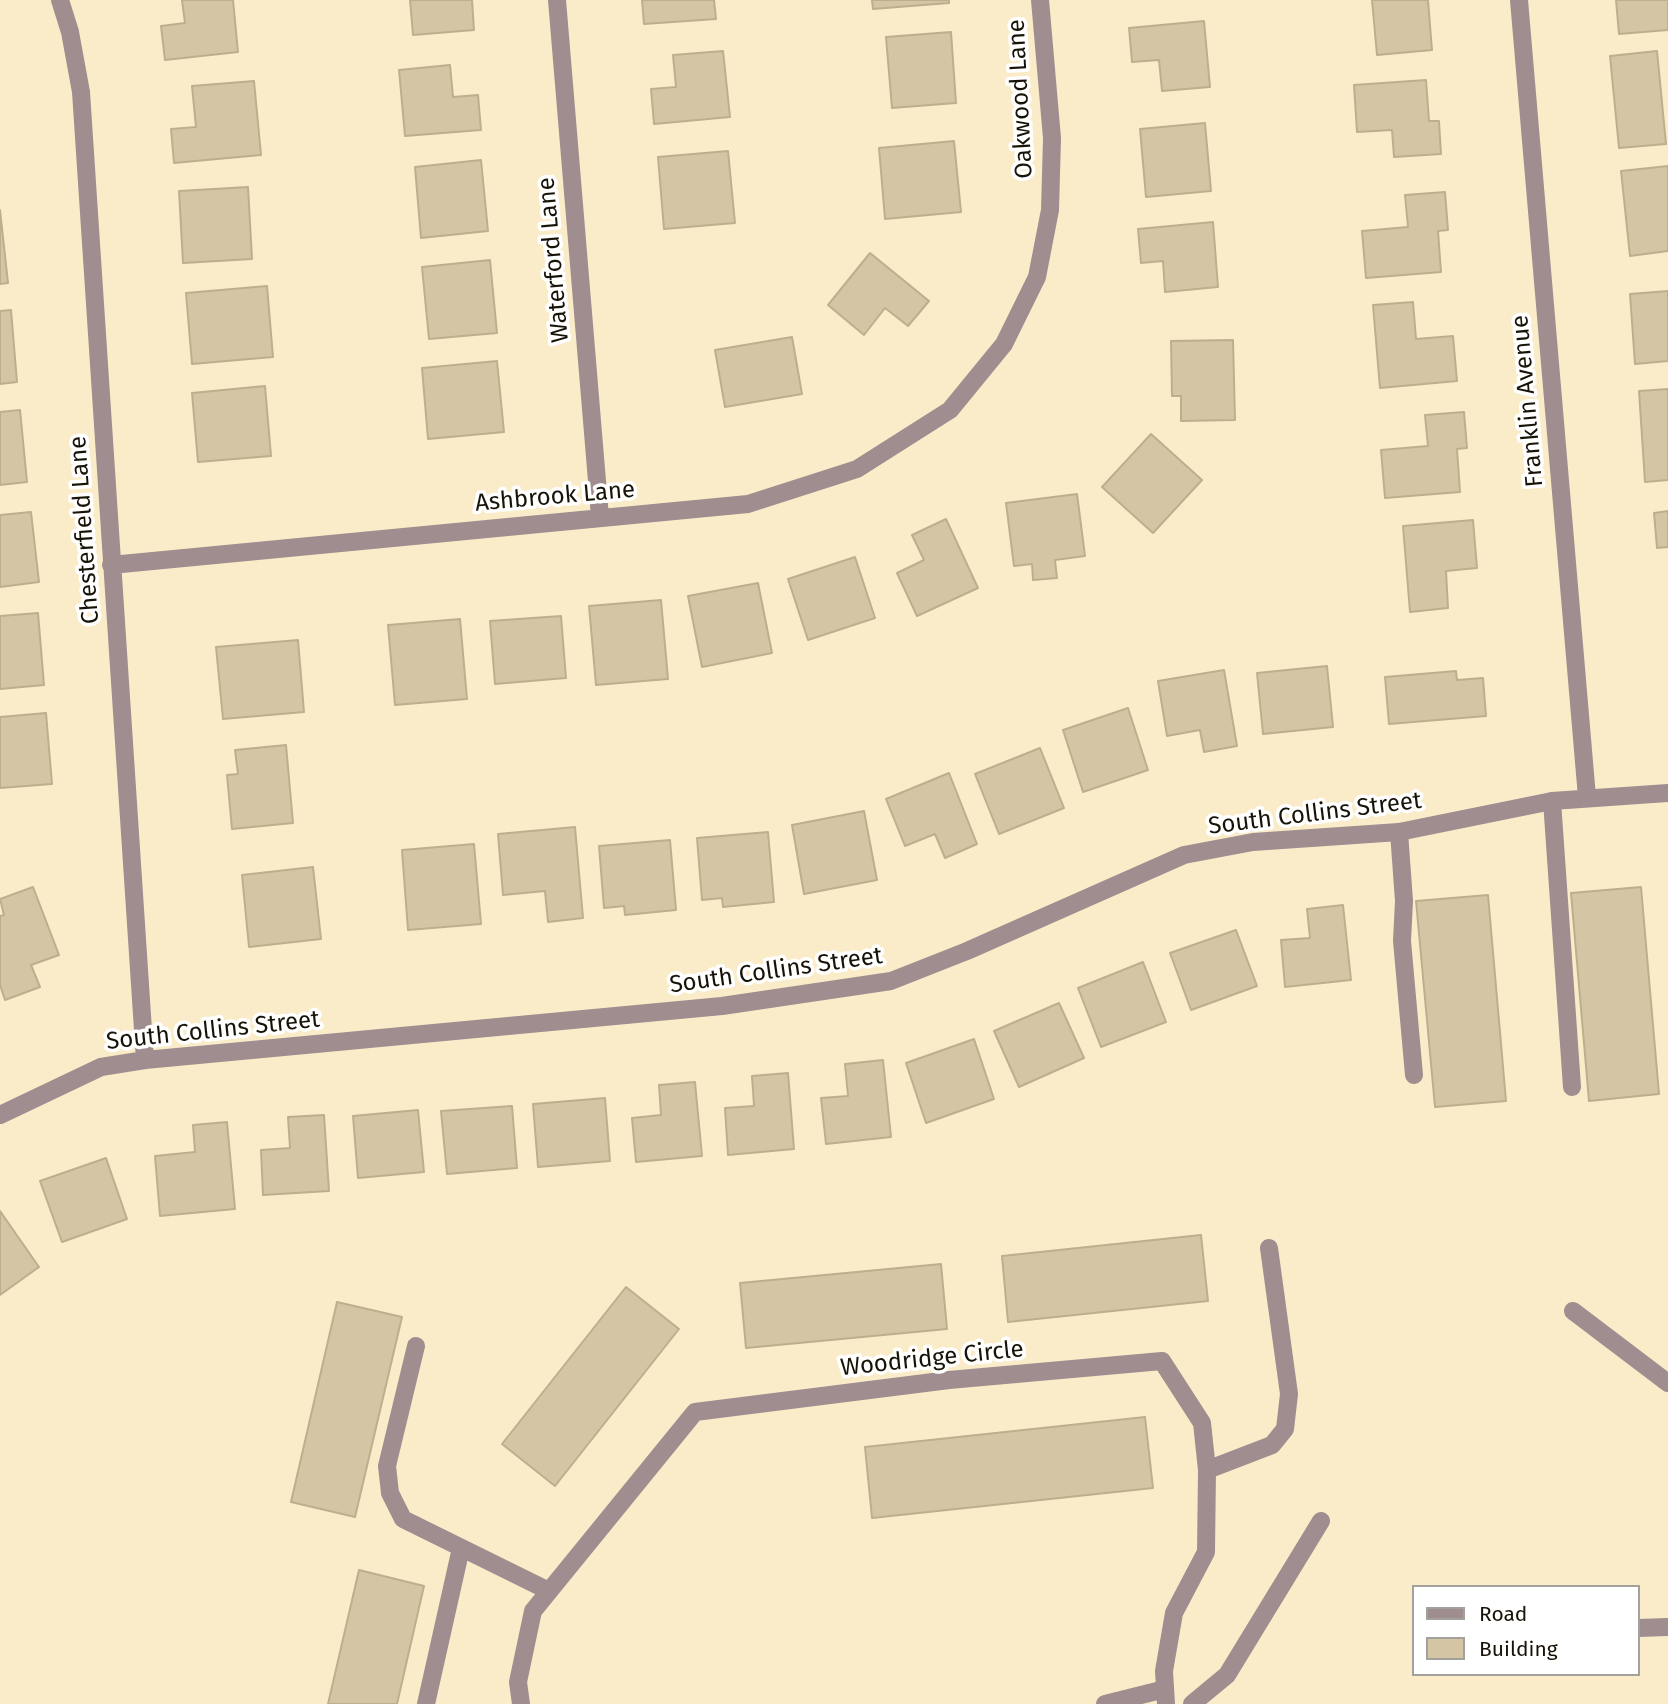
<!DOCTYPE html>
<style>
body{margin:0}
#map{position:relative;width:1668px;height:1704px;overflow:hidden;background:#fbecc9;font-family:"Fira Sans",sans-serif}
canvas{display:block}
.legend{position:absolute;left:1412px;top:1585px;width:228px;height:91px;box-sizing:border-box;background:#fff;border:2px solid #a3a19c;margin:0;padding:9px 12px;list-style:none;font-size:21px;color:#181307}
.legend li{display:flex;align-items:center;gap:14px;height:35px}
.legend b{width:35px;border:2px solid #a3a19c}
</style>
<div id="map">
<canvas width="1668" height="1704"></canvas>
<ul class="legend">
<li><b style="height:9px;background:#9f8d8f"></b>Road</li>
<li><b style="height:19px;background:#d4c6a4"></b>Building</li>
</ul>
</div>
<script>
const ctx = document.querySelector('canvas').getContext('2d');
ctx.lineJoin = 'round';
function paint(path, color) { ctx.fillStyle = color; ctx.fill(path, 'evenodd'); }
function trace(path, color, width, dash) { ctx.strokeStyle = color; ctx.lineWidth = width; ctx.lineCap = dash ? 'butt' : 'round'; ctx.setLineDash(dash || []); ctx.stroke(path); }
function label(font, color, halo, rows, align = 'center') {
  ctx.font = font + ' "Fira Sans",sans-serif'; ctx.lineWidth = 7; ctx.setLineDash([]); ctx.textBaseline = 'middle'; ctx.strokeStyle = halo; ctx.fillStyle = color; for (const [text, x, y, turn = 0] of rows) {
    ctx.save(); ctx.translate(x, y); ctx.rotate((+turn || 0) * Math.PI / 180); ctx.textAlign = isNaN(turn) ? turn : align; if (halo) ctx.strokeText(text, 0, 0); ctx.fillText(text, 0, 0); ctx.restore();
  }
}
const building = new Path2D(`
 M182,0H233L238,52L165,60L161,26L185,23Z
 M410,0H472L474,30L413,35Z
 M642,0H714L716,19L644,24Z
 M872,0H949V3L873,9Z
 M1372,0H1428L1432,50L1377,55Z
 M1616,0H1668V30L1619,34Z
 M1204,21L1210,87L1162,91L1159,60L1132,62L1129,28Z
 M951,32L956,103L892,108L886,37Z
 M723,51L730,117L654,124L651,89L676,87L673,55Z
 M1657,51L1666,144L1619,148L1610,56Z
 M450,65L453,97L478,95L481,130L405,136L399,70Z
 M1426,80L1429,121H1439L1441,154L1394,157L1392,130L1357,132L1354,85Z
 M254,81L261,155L174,163L171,129L196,127L192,86Z
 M1205,123L1211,191L1146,197L1140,129Z
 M954,141L961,212L885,219L879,148Z
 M728,151L735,223L664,229L658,157Z
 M481,160L488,231L421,238L415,167Z
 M1668,166V251L1630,256L1621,171Z
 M248,187L252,259L183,263L179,191Z
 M1445,192L1448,230L1438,231L1441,272L1366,278L1362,231L1408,227L1405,195Z
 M0,210L8,283L0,284Z
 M1213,222L1218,287L1165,292L1163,261L1141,263L1138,229Z
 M870,253L929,301L908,326L885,308L864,335L828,305Z
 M490,260L497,333L429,339L422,267Z
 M267,286L273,357L192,364L186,293Z
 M1668,291V361L1635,364L1630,294Z
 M1413,302L1416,339L1453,336L1457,381L1380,388L1373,305Z
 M11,310L17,382L0,384V311Z
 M792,337L802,394L725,407L715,350Z
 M1233,340L1235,420L1181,421V396H1172L1171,341Z
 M497,361L504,432L428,439L422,368Z
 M265,386L271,456L198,462L192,393Z
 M1668,389V480L1645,482L1639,391Z
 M20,410L27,482L0,485V412Z
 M1464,412L1467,448L1457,449L1460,492L1385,498L1381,450L1428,446L1425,415Z
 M1151,434L1202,480L1153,533L1102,487Z
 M1077,494L1085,556L1055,560L1057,578L1033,580L1032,564L1014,566L1006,503Z
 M1668,511V547L1657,548L1654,513Z
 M31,512L39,582L0,587V515Z
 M946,519L978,588L917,616L897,573L924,560L912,535Z
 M1473,520L1477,568L1446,571L1448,608L1410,612L1403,526Z
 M855,557L875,618L808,640L788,579Z
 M758,583L772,653L702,667L688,596Z
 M661,600L668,679L596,685L589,606Z
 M38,613L44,685L0,689V616Z
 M561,616L566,678L495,684L490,621Z
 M460,619L467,699L395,705L388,625Z
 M298,640L304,712L223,719L216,647Z
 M1327,666L1333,727L1263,734L1257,673Z
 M1224,670L1237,746L1204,752L1200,730L1167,736L1158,681Z
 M1456,671L1457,680L1483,678L1486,716L1389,724L1385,677Z
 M1128,708L1148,770L1083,792L1063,730Z
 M46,713L52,784L0,788V717Z
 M286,745L293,823L232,829L227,775L238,774L235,750Z
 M1040,748L1064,808L999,834L975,774Z
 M949,773L977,844L945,858L935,834L905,846L886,799Z
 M864,811L877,880L804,894L792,825Z
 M575,827L583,918L548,922L545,891L503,895L498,834Z
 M768,832L774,902L723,907L722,898L702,900L697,838Z
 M670,840L676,910L625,915L624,906L604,908L599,846Z
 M474,844L481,924L408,930L402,850Z
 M313,867L321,939L249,947L242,875Z
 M33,887L59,955L31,965L40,987L5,1000L0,985V916L4,915L0,899Z
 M1641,887L1659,1094L1589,1101L1571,893Z
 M1488,895L1506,1101L1435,1107L1416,901Z
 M1343,905L1351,980L1285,987L1281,940L1310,938L1307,909Z
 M1236,930L1257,986L1191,1010L1170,953Z
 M1143,962L1166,1022L1101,1047L1078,988Z
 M1059,1003L1084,1058L1019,1087L994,1031Z
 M974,1039L994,1099L926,1123L906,1063Z
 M883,1060L891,1137L826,1144L821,1098L848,1096L845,1064Z
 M788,1073L794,1149L728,1155L725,1108L754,1106L752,1076Z
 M695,1082L702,1156L636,1162L632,1118L661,1115L659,1085Z
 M605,1098L610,1161L538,1167L533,1104Z
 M512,1106L517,1168L447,1174L441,1111Z
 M418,1110L424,1172L358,1178L353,1116Z
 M324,1115L329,1191L263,1195L261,1150L290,1148L288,1117Z
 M227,1122L235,1209L160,1216L155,1156L195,1152L193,1125Z
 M106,1158L127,1219L62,1242L40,1181Z
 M0,1211L39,1267L0,1295Z
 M1201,1235L1208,1301L1008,1322L1002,1256Z
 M941,1264L947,1329L746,1348L740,1283Z
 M626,1287L679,1329L555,1486L502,1444Z
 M337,1302L402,1317L355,1517L291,1502Z
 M1145,1417L1153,1488L872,1518L865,1447Z
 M359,1570L424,1586L397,1704H328Z`);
const lane = new Path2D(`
 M1552,801L1572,1087
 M1399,832L1404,901L1402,941L1414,1075
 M1573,1311L1668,1383
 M416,1346L387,1466L390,1493L403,1519L549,1591
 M1207,1470L1272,1445L1285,1429L1289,1394L1269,1248
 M1638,1628L1668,1627
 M426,1704L461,1548
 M1105,1704L1165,1689
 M1192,1704L1227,1675L1321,1521`);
const street = new Path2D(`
 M60,0L70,32L81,92L145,1060
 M557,0L600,517
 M1519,0L1587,797
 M111,565L748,504L857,469L950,410L1004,344L1037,277L1050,210L1052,138L1040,0
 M0,1115L101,1067L145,1060L722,1006L891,981L967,951L1184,855L1253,842L1399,832L1552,801L1668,793
 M521,1704L518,1682L533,1611L695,1412L949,1380L1162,1361L1202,1423L1207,1470L1206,1552L1174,1613L1164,1671L1166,1704`);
const streetNames = [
 ["Oakwood Lane",1021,99,-93],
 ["Waterford Lane",554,260,-95],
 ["Franklin Avenue",1528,401,-95],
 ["Ashbrook Lane",555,497,-5],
 ["Chesterfield Lane",85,530,-94],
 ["South Collins Street",1315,814,-7],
 ["South Collins Street",776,971,-8],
 ["South Collins Street",213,1031,-6],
 ["Woodridge Circle",932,1359,-6]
];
paint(building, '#d4c6a4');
trace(building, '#bdaf8e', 2);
trace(lane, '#9f8d8f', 18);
trace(street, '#9f8d8f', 18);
label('24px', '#181307', '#fff', streetNames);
</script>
